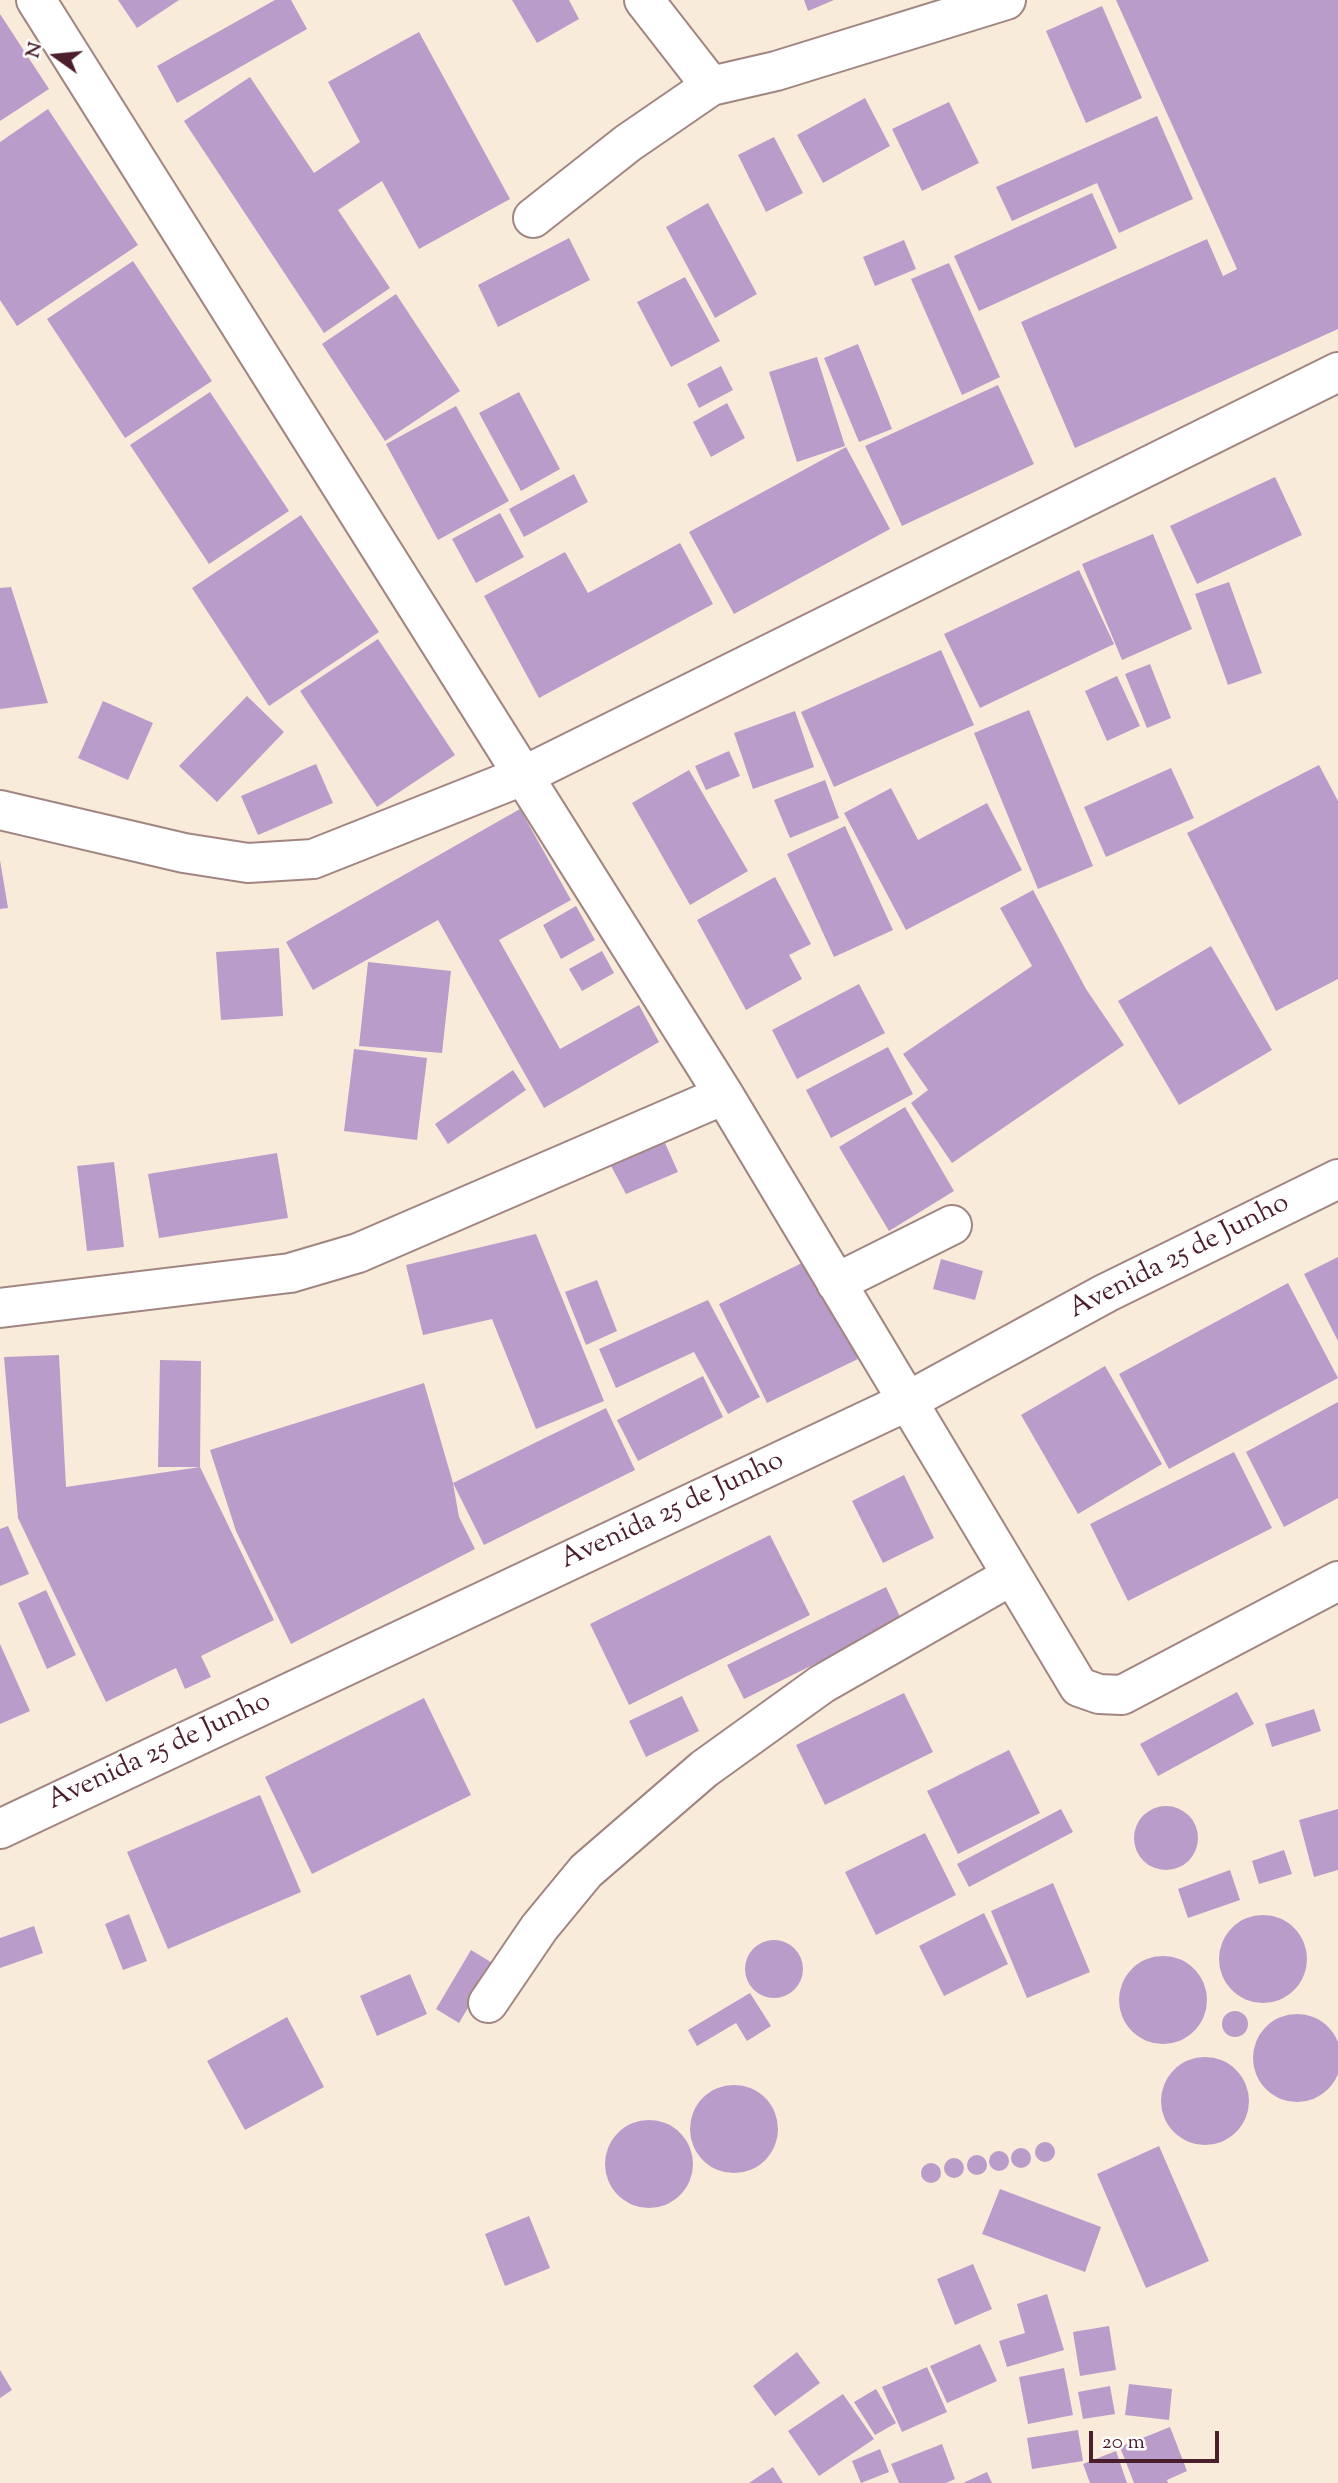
<!DOCTYPE html>
<style>
body{margin:0}
#map{position:relative;width:1338px;height:2483px;overflow:hidden;background:#f8ebd9;font-family:"Sorts Mill Goudy",serif}
canvas{display:block}
.north{position:absolute;left:21px;top:21px;width:70px;height:70px;-webkit-text-stroke:5px #fff;paint-order:stroke;rotate:285deg;font-size:19px;font-weight:700;line-height:28px;text-align:center;color:#4a1f2b}
.north::after{content:'';display:block;margin:auto;width:24px;height:32px;background:#4a1f2b;clip-path:polygon(50% 0,100% 100%,50% 72%,0 100%)}
.scale{position:absolute;left:1089px;top:2431px;width:130px;height:32px;box-sizing:border-box;border:4px solid #4a1f2b;border-top:0;padding-left:9px;font-size:21px;line-height:24px;white-space:nowrap;color:#4a1f2b;-webkit-text-stroke:5px #fff;paint-order:stroke}
</style>
<div id="map">
<canvas width="1338" height="2483"></canvas>
<div class="north">N</div>
<div class="scale">20 m</div>
</div>
<script>
const ctx = document.querySelector('canvas').getContext('2d');
ctx.lineJoin = 'round';
function paint(path, color) { ctx.fillStyle = color; ctx.fill(path, 'evenodd'); }
function trace(path, color, width, dash) { ctx.strokeStyle = color; ctx.lineWidth = width; ctx.lineCap = dash ? 'butt' : 'round'; ctx.setLineDash(dash || []); ctx.stroke(path); }
function label(font, color, halo, rows, align = 'center') {
  ctx.font = font + ' "Sorts Mill Goudy",serif'; ctx.lineWidth = 5; ctx.setLineDash([]); ctx.textBaseline = 'middle'; ctx.strokeStyle = halo; ctx.fillStyle = color; for (const [text, x, y, turn = 0] of rows) {
    ctx.save(); ctx.translate(x, y); ctx.rotate((+turn || 0) * Math.PI / 180); ctx.textAlign = isNaN(turn) ? turn : align; if (halo) ctx.strokeText(text, 0, 0); ctx.fillText(text, 0, 0); ctx.restore();
  }
}
const building = new Path2D(`
 M118,0H179L137,28Z
 M275,0H291L307,29L177,103L157,66Z
 M512,0H569L579,19L537,43Z
 M804,0H834L808,11Z
 M1116,0H1338V329L1075,448L1021,322L1207,239L1223,276L1237,269Z
 M1102,6L1142,98L1086,123L1046,31Z
 M0,14L49,89L0,121Z
 M419,32L510,199L419,249L382,181L338,210L390,288L324,333L184,121L250,77L314,173L360,142L328,82Z
 M865,98L890,146L823,183L797,135Z
 M949,102L979,163L922,191L892,129Z
 M48,109L138,245L17,326L0,300V142Z
 M1157,116L1193,199L1119,233L1097,183L1012,221L996,187Z
 M774,137L803,193L766,212L738,155Z
 M1092,193L1117,248L979,311L954,256Z
 M708,203L757,294L715,318L666,227Z
 M569,238L590,280L498,327L478,285Z
 M904,240L916,269L875,286L863,257Z
 M133,261L212,381L125,438L47,319Z
 M949,263L1000,377L962,395L911,279Z
 M685,277L720,341L671,367L637,302Z
 M396,294L460,391L385,441L322,344Z
 M858,344L892,429L859,442L824,358Z
 M817,357L845,446L797,462L769,372Z
 M721,366L733,390L699,408L687,384Z
 M998,385L1034,464L902,526L865,446Z
 M210,392L289,511L209,564L130,445Z
 M519,392L560,469L521,491L479,413Z
 M727,403L745,438L711,457L693,422Z
 M456,406L509,501L438,540L386,444Z
 M846,447L890,529L734,614L689,532Z
 M574,474L588,502L524,537L509,509Z
 M1275,477L1302,535L1197,584L1170,526Z
 M500,513L524,557L476,583L452,539Z
 M301,515L379,632L269,706L192,588Z
 M1153,534L1192,629L1122,660L1082,564Z
 M680,543L713,604L539,698L484,596L565,552L588,593Z
 M1079,570L1114,644L980,708L944,634Z
 M1229,582L1262,673L1228,685L1195,594Z
 M11,587L48,703L0,709V588Z
 M378,639L455,755L377,807L300,691Z
 M941,650L974,725L834,787L801,712Z
 M1150,664L1171,718L1147,728L1125,674Z
 M1117,676L1140,726L1107,741L1085,691Z
 M247,696L284,732L217,802L179,766Z
 M103,701L153,723L128,780L78,758Z
 M1029,710L1093,866L1038,889L974,733Z
 M795,711L814,767L753,789L734,733Z
 M729,751L740,776L706,790L695,766Z
 M316,764L333,803L258,835L241,796Z
 M1319,765L1338,801V979L1276,1011L1187,833Z
 M1171,768L1194,818L1106,857L1084,807Z
 M689,770L748,871L690,905L632,803Z
 M825,780L839,818L790,838L774,800Z
 M891,788L918,840L987,803L1022,870L906,930L844,813Z
 M520,809L571,900L499,940L560,1049L639,1005L659,1042L544,1108L438,920L313,990L286,942Z
 M845,826L893,930L834,957L787,854Z
 M0,860L8,908L0,909Z
 M775,877L811,944L789,955L802,979L746,1010L697,920Z
 M1033,890L1086,989L1124,1045L952,1163L911,1103L928,1090L903,1054L1032,966L1000,908Z
 M576,906L595,940L561,959L543,925Z
 M1211,946L1272,1050L1179,1105L1118,1001Z
 M279,948L283,1016L221,1020L216,952Z
 M602,951L614,973L582,991L569,969Z
 M368,962L451,971L442,1053L359,1046Z
 M859,984L885,1033L797,1079L772,1030Z
 M888,1047L913,1094L831,1138L806,1090Z
 M354,1049L427,1058L417,1140L344,1131Z
 M513,1070L526,1090L448,1144L435,1124Z
 M905,1107L954,1191L889,1231L839,1147Z
 M665,1143L678,1172L626,1194L610,1164Z
 M277,1153L288,1218L159,1238L148,1174Z
 M114,1162L124,1247L87,1251L77,1166Z
 M536,1234L604,1401L536,1429L492,1319L423,1335L406,1265Z
 M1338,1257V1341L1304,1274Z
 M810,1259L858,1359L767,1403L719,1304Z
 M941,1259L983,1271L975,1300L933,1289Z
 M597,1280L617,1331L586,1345L565,1292Z
 M1288,1283L1338,1378L1169,1469L1119,1374Z
 M708,1300L760,1397L728,1414L694,1352L616,1388L599,1349Z
 M59,1355L66,1487L200,1467H158L160,1360L201,1361L200,1467L274,1620L201,1656L211,1677L185,1689L176,1668L106,1702L18,1518L4,1357Z
 M1105,1366L1162,1464L1078,1514L1021,1415Z
 M703,1376L723,1417L638,1461L617,1420Z
 M424,1383L453,1483L606,1408L635,1470L484,1545L453,1483L459,1517L475,1549L291,1644L236,1531L210,1450Z
 M1338,1402V1498L1284,1527L1246,1452Z
 M1234,1452L1272,1528L1128,1601L1090,1524Z
 M904,1475L934,1538L883,1563L852,1501Z
 M8,1526L29,1574L0,1586V1529Z
 M770,1535L810,1615L629,1705L590,1624Z
 M886,1587L902,1621L744,1699L727,1665Z
 M46,1590L76,1655L47,1669L18,1603Z
 M0,1644L30,1711L0,1724Z
 M1237,1692L1254,1724L1158,1776L1140,1744Z
 M904,1693L933,1752L825,1805L796,1745Z
 M682,1696L699,1731L646,1757L629,1721Z
 M424,1698L471,1795L312,1874L265,1777Z
 M1314,1709L1321,1731L1272,1747L1265,1724Z
 M1009,1750L1040,1813L958,1854L927,1791Z
 M260,1795L301,1892L168,1949L127,1852Z
 M1134 1838a32 32 0 1 1 64 0a32 32 0 1 1-64 0Z
 M1061,1809L1073,1832L969,1887L957,1864Z
 M1338,1809V1870L1314,1877L1299,1820Z
 M925,1833L956,1895L876,1935L845,1872Z
 M1284,1850L1292,1874L1259,1884L1252,1861Z
 M1230,1870L1240,1900L1188,1918L1178,1889Z
 M1053,1883L1090,1972L1027,1998L991,1911Z
 M984,1913L1008,1964L944,1996L919,1946Z
 M129,1914L147,1961L123,1970L105,1924Z
 M1219 1959a44 44 0 1 1 88 0a44 44 0 1 1-88 0Z
 M34,1926L43,1953L0,1968V1938Z
 M745 1969a29 29 0 1 1 58 0a29 29 0 1 1-58 0Z
 M471,1950L494,1964L459,2023L436,2009Z
 M1119 2000a44 44 0 1 1 88 0a44 44 0 1 1-88 0Z
 M410,1974L427,2014L377,2036L360,1996Z
 M750,1993L771,2026L747,2041L736,2023L697,2046L688,2030Z
 M1222 2024a13 13 0 1 1 26 0a13 13 0 1 1-26 0Z
 M1253 2058a44 44 0 1 1 88 0a44 44 0 1 1-88 0Z
 M287,2017L324,2087L245,2130L207,2061Z
 M1161 2101a44 44 0 1 1 88 0a44 44 0 1 1-88 0Z
 M690 2129a44 44 0 1 1 88 0a44 44 0 1 1-88 0Z
 M605 2164a44 44 0 1 1 88 0a44 44 0 1 1-88 0Z
 M1035 2152a10 10 0 1 1 20 0a10 10 0 1 1-20 0Z
 M1159,2146L1209,2261L1146,2288L1097,2174Z
 M1011 2158a10 10 0 1 1 20 0a10 10 0 1 1-20 0Z
 M989 2161a10 10 0 1 1 20 0a10 10 0 1 1-20 0Z
 M967 2165a10 10 0 1 1 20 0a10 10 0 1 1-20 0Z
 M944 2168a10 10 0 1 1 20 0a10 10 0 1 1-20 0Z
 M921 2173a10 10 0 1 1 20 0a10 10 0 1 1-20 0Z
 M1000,2189L1101,2227L1085,2272L982,2234Z
 M529,2216L550,2268L505,2286L485,2234Z
 M973,2264L992,2309L955,2325L937,2279Z
 M1047,2294L1064,2350L1007,2367L999,2341L1025,2333L1017,2304Z
 M1109,2326L1116,2370L1080,2376L1073,2332Z
 M980,2344L997,2381L947,2403L930,2366Z
 M797,2352L820,2383L775,2416L753,2386Z
 M927,2367L947,2412L902,2432L882,2387Z
 M1064,2368L1073,2415L1028,2424L1019,2377Z
 M0,2370L12,2390L0,2398Z
 M1129,2384L1172,2389L1169,2420L1125,2415Z
 M1110,2386L1115,2414L1083,2419L1078,2392Z
 M876,2389L896,2423L875,2435L854,2402Z
 M843,2394L874,2439L819,2476L788,2431Z
 M1170,2427L1187,2471L1167,2480L1168,2483H1134L1120,2447Z
 M1078,2430L1083,2461L1032,2469L1027,2438Z
 M942,2444L955,2479L946,2483H899L891,2464Z
 M880,2449L889,2472L861,2483L852,2461Z
 M1116,2451L1127,2483H1090L1083,2464Z
 M773,2467L783,2483H749Z
 M987,2472L992,2483H963Z`);
const minor = new Path2D(`
 M36,0L724,1095L1079,1687L1099,1694L1122,1695L1338,1581
 M644,0L711,86
 M533,218L628,143L711,86L776,71L1006,0
 M0,810L184,853L248,863L313,859L525,775L1338,372
 M836,1283L952,1225
 M0,1308L290,1273L358,1253L724,1095
 M0,1829L906,1402L1106,1293L1338,1179
 M488,2003L539,1928L586,1871L704,1769L822,1684L1011,1576`);
const streetNames = [
 ["Avenida 25 de Junho",1180,1258,-27],
 ["Avenida 25 de Junho",673,1512,-25],
 ["Avenida 25 de Junho",160,1753,-25]
];
paint(building, '#ba9ccb');
trace(minor, '#a18582', 42);
trace(minor, '#fff', 38);
label('28px', '#4a1f2b', '#fff', streetNames);
</script>
